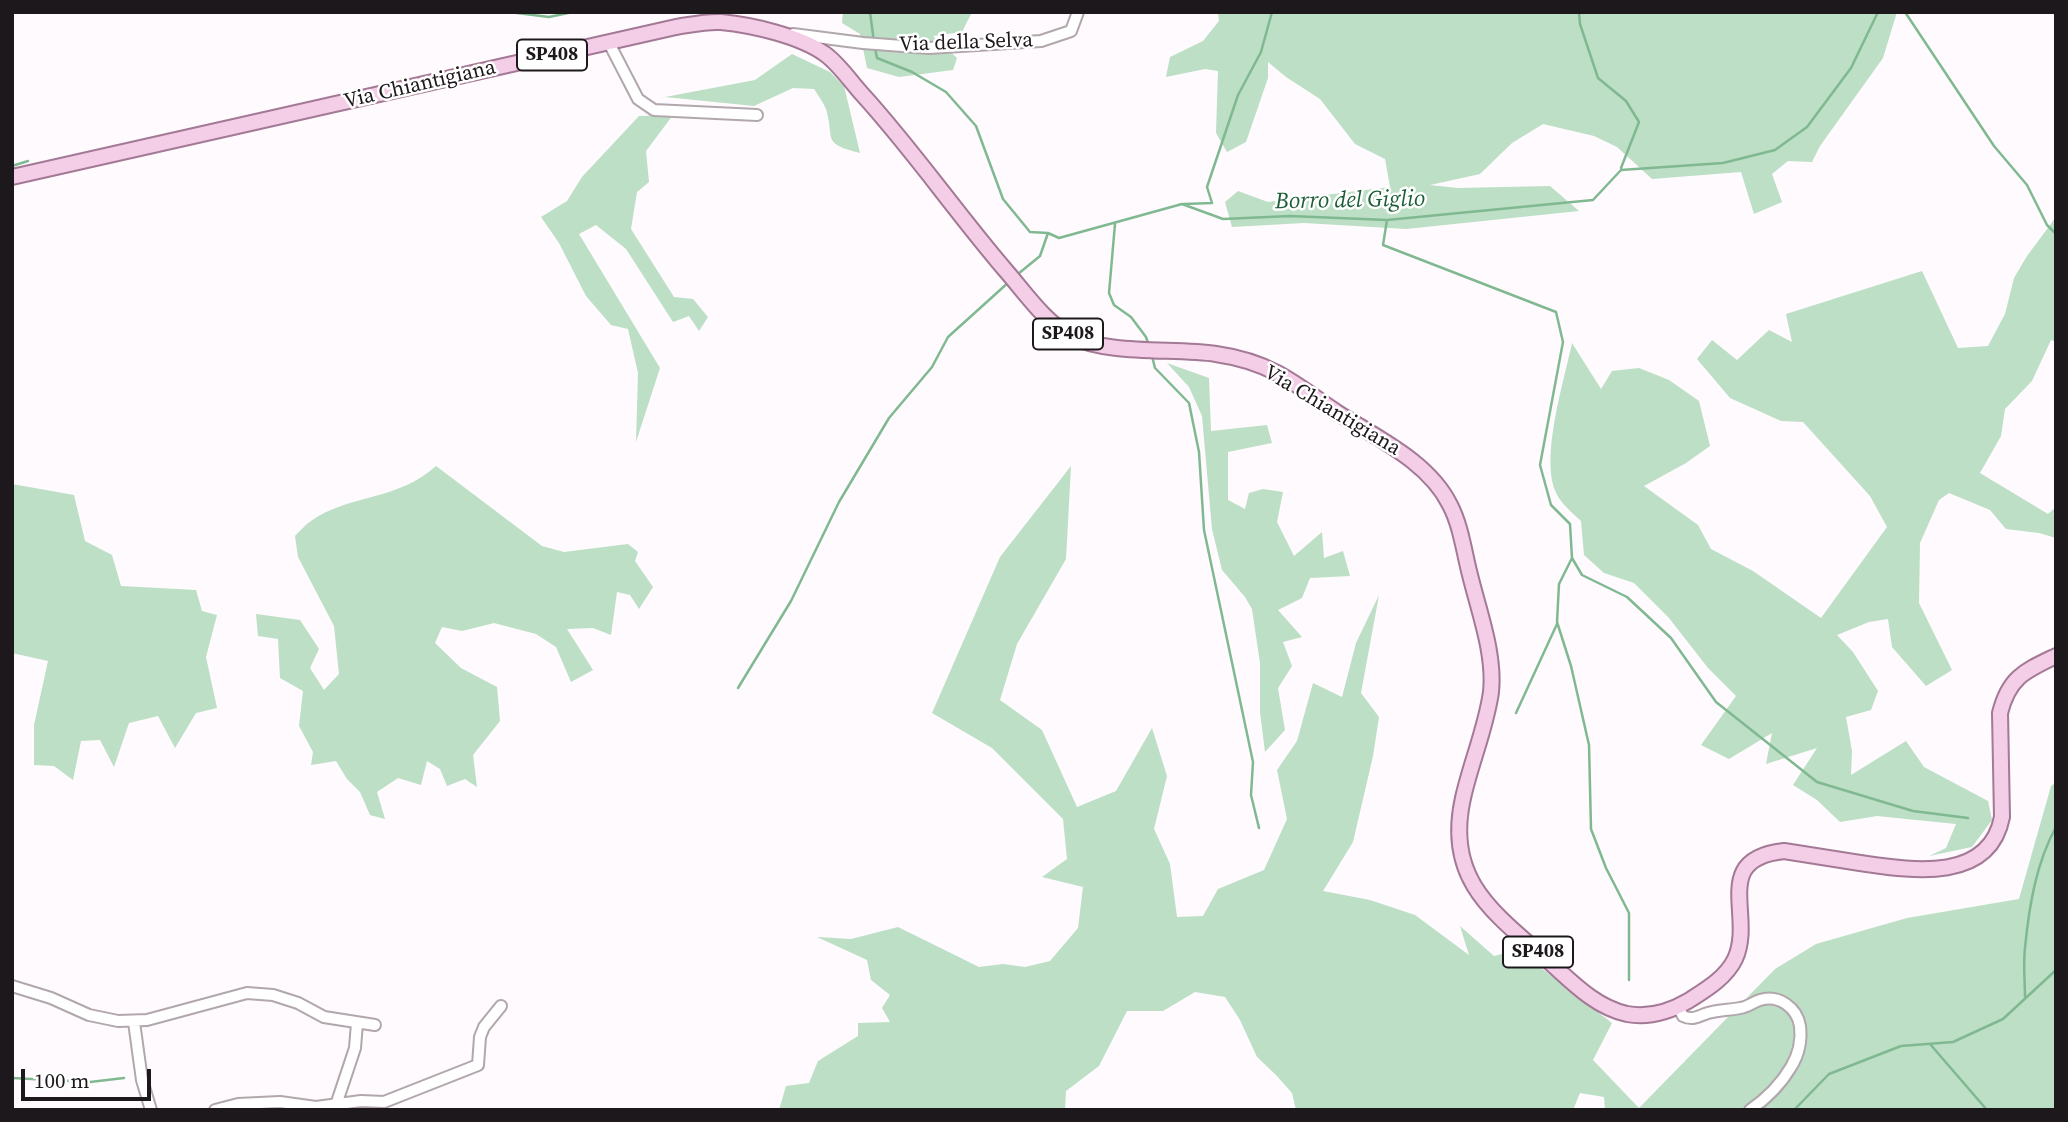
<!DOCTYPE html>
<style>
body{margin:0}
#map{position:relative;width:2068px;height:1122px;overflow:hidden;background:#fefafd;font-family:"Source Serif 4",serif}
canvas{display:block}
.frame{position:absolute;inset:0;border:14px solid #1c181b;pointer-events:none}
.scale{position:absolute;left:21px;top:1069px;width:130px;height:32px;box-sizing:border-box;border:4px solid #1c181b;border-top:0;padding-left:9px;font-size:21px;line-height:24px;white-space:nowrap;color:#1c181b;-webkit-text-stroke:5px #fff;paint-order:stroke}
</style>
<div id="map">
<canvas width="2068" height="1122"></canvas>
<div class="frame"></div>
<div class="scale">100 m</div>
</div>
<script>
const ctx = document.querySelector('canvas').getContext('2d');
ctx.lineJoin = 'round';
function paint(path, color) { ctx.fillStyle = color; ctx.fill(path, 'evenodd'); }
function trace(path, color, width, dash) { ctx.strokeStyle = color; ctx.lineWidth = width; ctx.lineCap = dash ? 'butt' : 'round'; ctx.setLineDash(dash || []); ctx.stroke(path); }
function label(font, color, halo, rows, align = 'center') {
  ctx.font = font + ' "Source Serif 4",serif'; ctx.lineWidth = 5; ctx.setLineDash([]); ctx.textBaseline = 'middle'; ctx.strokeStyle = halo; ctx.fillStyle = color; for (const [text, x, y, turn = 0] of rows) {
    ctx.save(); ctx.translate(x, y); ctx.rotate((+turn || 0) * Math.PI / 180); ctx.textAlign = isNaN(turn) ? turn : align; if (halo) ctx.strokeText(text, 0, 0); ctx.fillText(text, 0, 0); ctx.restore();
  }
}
const green = new Path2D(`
 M843,12H972L962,32L933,36L957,58L953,70L899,77L867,68L860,34L842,23Z
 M1218,12H1897L1883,58L1820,146L1812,162L1788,161L1772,174L1782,202L1754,214L1741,172L1652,179L1617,147L1594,136L1543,124L1512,143L1480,174L1430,185L1458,188L1550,186L1579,211L1406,229L1304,223L1232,227L1225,202L1238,191L1268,202L1390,187L1385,159L1355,144L1320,99L1286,77L1268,62V78L1246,142L1227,152L1216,133L1218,71L1205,69L1166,77L1170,57L1203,41L1219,21Z
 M792,54L830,72L844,86L860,153C821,143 835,140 826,109C823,102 818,95 814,89L793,88L754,106L665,97L755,80Z
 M673,115L646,151L649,182L637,192L631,229L674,297L693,299L708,317L699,331L689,316L673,322L626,249L596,225L579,234L660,368L636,442L638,373L628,329L611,325L586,296L559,243L541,217L567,201L582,177L639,116Z
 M2056,217V342L2051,340L2032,381L2005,409L2001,436L1980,473L2048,514L2056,507V538L2039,533L2006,529L1990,510L1949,493L1939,500L1920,543L1919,603L1952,670L1926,686L1892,647L1888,619L1869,622L1837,635L1853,652L1878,691L1871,710L1846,717L1852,751L1851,775L1906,741L1924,767L1988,801L1992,820L1972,847L1929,856L1946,848L1956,824L1877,816L1840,822L1817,800L1793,785L1817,748L1766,764L1772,733L1729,759L1701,745L1736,696L1708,668L1669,618L1634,583L1604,573L1584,555L1581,521C1570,511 1559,502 1554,488C1542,451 1564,381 1572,343L1601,389L1612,371L1639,368L1669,380L1699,401L1710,446L1686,463L1644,486L1698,525L1711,549L1753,571L1821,618L1887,527L1870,496L1803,422L1781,421L1730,398L1697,359L1712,340L1737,360L1769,330L1792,342L1786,314L1922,271L1958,348L1988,346L2005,314L2014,278L2027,256Z
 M1167,363L1209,378L1211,431L1267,425L1272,443L1228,452V500L1245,509L1249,493L1263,489L1283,492L1277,522L1294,556L1322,532L1324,558L1343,551L1350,576L1310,578L1302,598L1278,610L1302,637L1283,642L1292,666L1278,688L1285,730L1265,752L1260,712V663L1252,609L1245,597L1222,570L1212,529L1202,416L1189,387Z
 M436,466L542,546L564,552L628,544L638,552L635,561L653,587L639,609L630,595L617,592L611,635L593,628L567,629L593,670L571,682L556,647L536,634L494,623L462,631L442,627L435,643L461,668L497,687L500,721L473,755L477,787L465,779L447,786L440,769L427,761L421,785L398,778L377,792L385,819L370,815L360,792L347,779L336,761L311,765L313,752L299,726L303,691L280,678L278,639L258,636L256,614L300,620L319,649L310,668L324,690L339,674L334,626L298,557L295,536C300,531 305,525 311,521C349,494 398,501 436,466Z
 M1071,466L1066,559L1017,644L1000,700L1042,730L1077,807L1116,791L1152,728L1167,776L1154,829L1170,864L1177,917L1203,916L1218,889L1264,870L1287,819L1277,770L1297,741L1313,683L1342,697L1356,643L1379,595L1361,693L1379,717L1373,756L1353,842L1323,891L1370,900L1415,915L1469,955L1460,926L1494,956L1518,950L1612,1023L1593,1060L1639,1108L1775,969L1816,944L1907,918L2019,899L2051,786L2056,782V1110H1605L1604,1097L1580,1093L1573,1110H1296L1292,1093L1276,1075L1257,1057L1240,1020L1225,997L1195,992L1163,1011H1127L1099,1066L1066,1091L1065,1110H779L786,1086L809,1083L818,1061L858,1036V1023L890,1022L882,1008L890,995L871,980L867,960L817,937L851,939L898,927L979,967L1003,964L1025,967L1050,961L1078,928L1083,887L1042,877L1067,859L1063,819L992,748L932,713L1000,557Z
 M12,484L74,495L85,541L112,555L121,586L196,590L202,611L217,615L206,657L217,708L196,713L175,748L158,716L129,723L114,767L100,740L81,741L73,780L54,766L34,765V725L48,661L12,653Z`);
const stream = new Path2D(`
 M509,12L549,17L573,12
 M870,12L874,42
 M1579,12L1580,24L1598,78L1626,101L1639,122L1621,168
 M1905,12L1994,146L2027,185L2047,225L2056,234
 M875,48L877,58L912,72L946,92L976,126L1003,199L1030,232L1048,233L1059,238L1182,204L1223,219L1290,216L1387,220L1593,200L1621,170L1723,163L1775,150L1807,127L1851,68L1878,12
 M12,166L28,161
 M1184,204L1212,203L1207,187L1238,95L1261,52L1272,12
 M1387,220L1383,245L1556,312L1563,342L1540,465L1551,505L1570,524L1572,558L1559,584L1557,622L1571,666L1589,745L1591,829L1606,868L1629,913V980
 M1115,224L1109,293L1114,305L1131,317L1146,337L1149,346
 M1018,274L1040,256L1048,233
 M1152,356L1155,368L1189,403L1199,452L1204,530L1253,762L1251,795L1259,828
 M1572,558L1582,575L1627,597L1671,638L1716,702L1817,782L1913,811L1968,818
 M738,688L791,601L839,502L889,418L932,367L948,337L1010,281
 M1516,713L1557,624
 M2025,997C2025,981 2023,964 2025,948C2029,907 2036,863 2056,827
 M1930,1044L1987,1110
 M12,1078L90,1082L124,1078
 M1794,1110L1829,1074L1901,1046L1953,1042L2003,1019L2056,970`);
const minor = new Path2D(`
 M793,34L863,43L929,48L1041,41L1071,31L1078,12
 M609,43L638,99L654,110L757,115
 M12,986L51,998L89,1015L118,1021L147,1020L247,993L273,995L298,1003L324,1017L375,1025
 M1678,1007L1683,1016C1693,1021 1698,1016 1708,1013C1719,1010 1730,1010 1740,1008C1748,1007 1753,1002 1760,1000C1779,994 1797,1008 1800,1026C1802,1042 1799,1054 1791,1067C1781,1084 1766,1099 1750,1110
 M134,1022L142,1080L151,1110
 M336,1105L355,1048L357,1023
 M215,1110L238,1104L280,1102L316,1107L361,1101L384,1102L478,1065L480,1037L484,1027L501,1006`);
const major = new Path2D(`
 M12,177L676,27C690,25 706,21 721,22C752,25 800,36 825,54C839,64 851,82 862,94C914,151 957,214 1007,272C1026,294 1045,322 1071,336C1107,355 1174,348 1216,354C1237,357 1258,363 1277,373C1298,384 1318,400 1338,413C1377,438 1429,462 1450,505C1461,526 1464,552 1470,575C1479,612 1495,654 1491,692C1486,728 1471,762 1463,798C1445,878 1491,911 1545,958C1569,979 1594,1007 1627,1014C1649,1018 1669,1012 1688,1001C1705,990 1726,978 1735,959C1755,916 1710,859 1784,851C1809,855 1835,859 1860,863C1909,870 1989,884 2002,817L2000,713C2009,677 2025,671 2056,656`);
const shields = [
 [552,55,70],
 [1068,334,70],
 [1538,952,70]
];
const shieldNames = [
 ["SP408",552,55],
 ["SP408",1068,334],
 ["SP408",1538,952]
];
const streetNames = [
 ["Via della Selva",966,43,-2],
 ["Via Chiantigiana",420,85,-13],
 ["Via Chiantigiana",1332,411,31]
];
const waterNames = [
 ["Borro del Giglio",1350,201,-1]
];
paint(green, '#bcdfc5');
trace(stream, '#80b991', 2.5);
trace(minor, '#b1a7ad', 14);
trace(major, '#a37995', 18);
trace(minor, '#fff', 10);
trace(major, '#f4cee7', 14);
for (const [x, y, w] of shields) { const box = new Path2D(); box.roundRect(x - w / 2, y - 15.5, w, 31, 5); ctx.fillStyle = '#fff'; ctx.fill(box); trace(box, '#1c181b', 2); }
label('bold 19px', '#1c181b', null, shieldNames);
label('21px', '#1c181b', '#fff', streetNames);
label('italic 23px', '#1c5c36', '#fff', waterNames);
</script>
